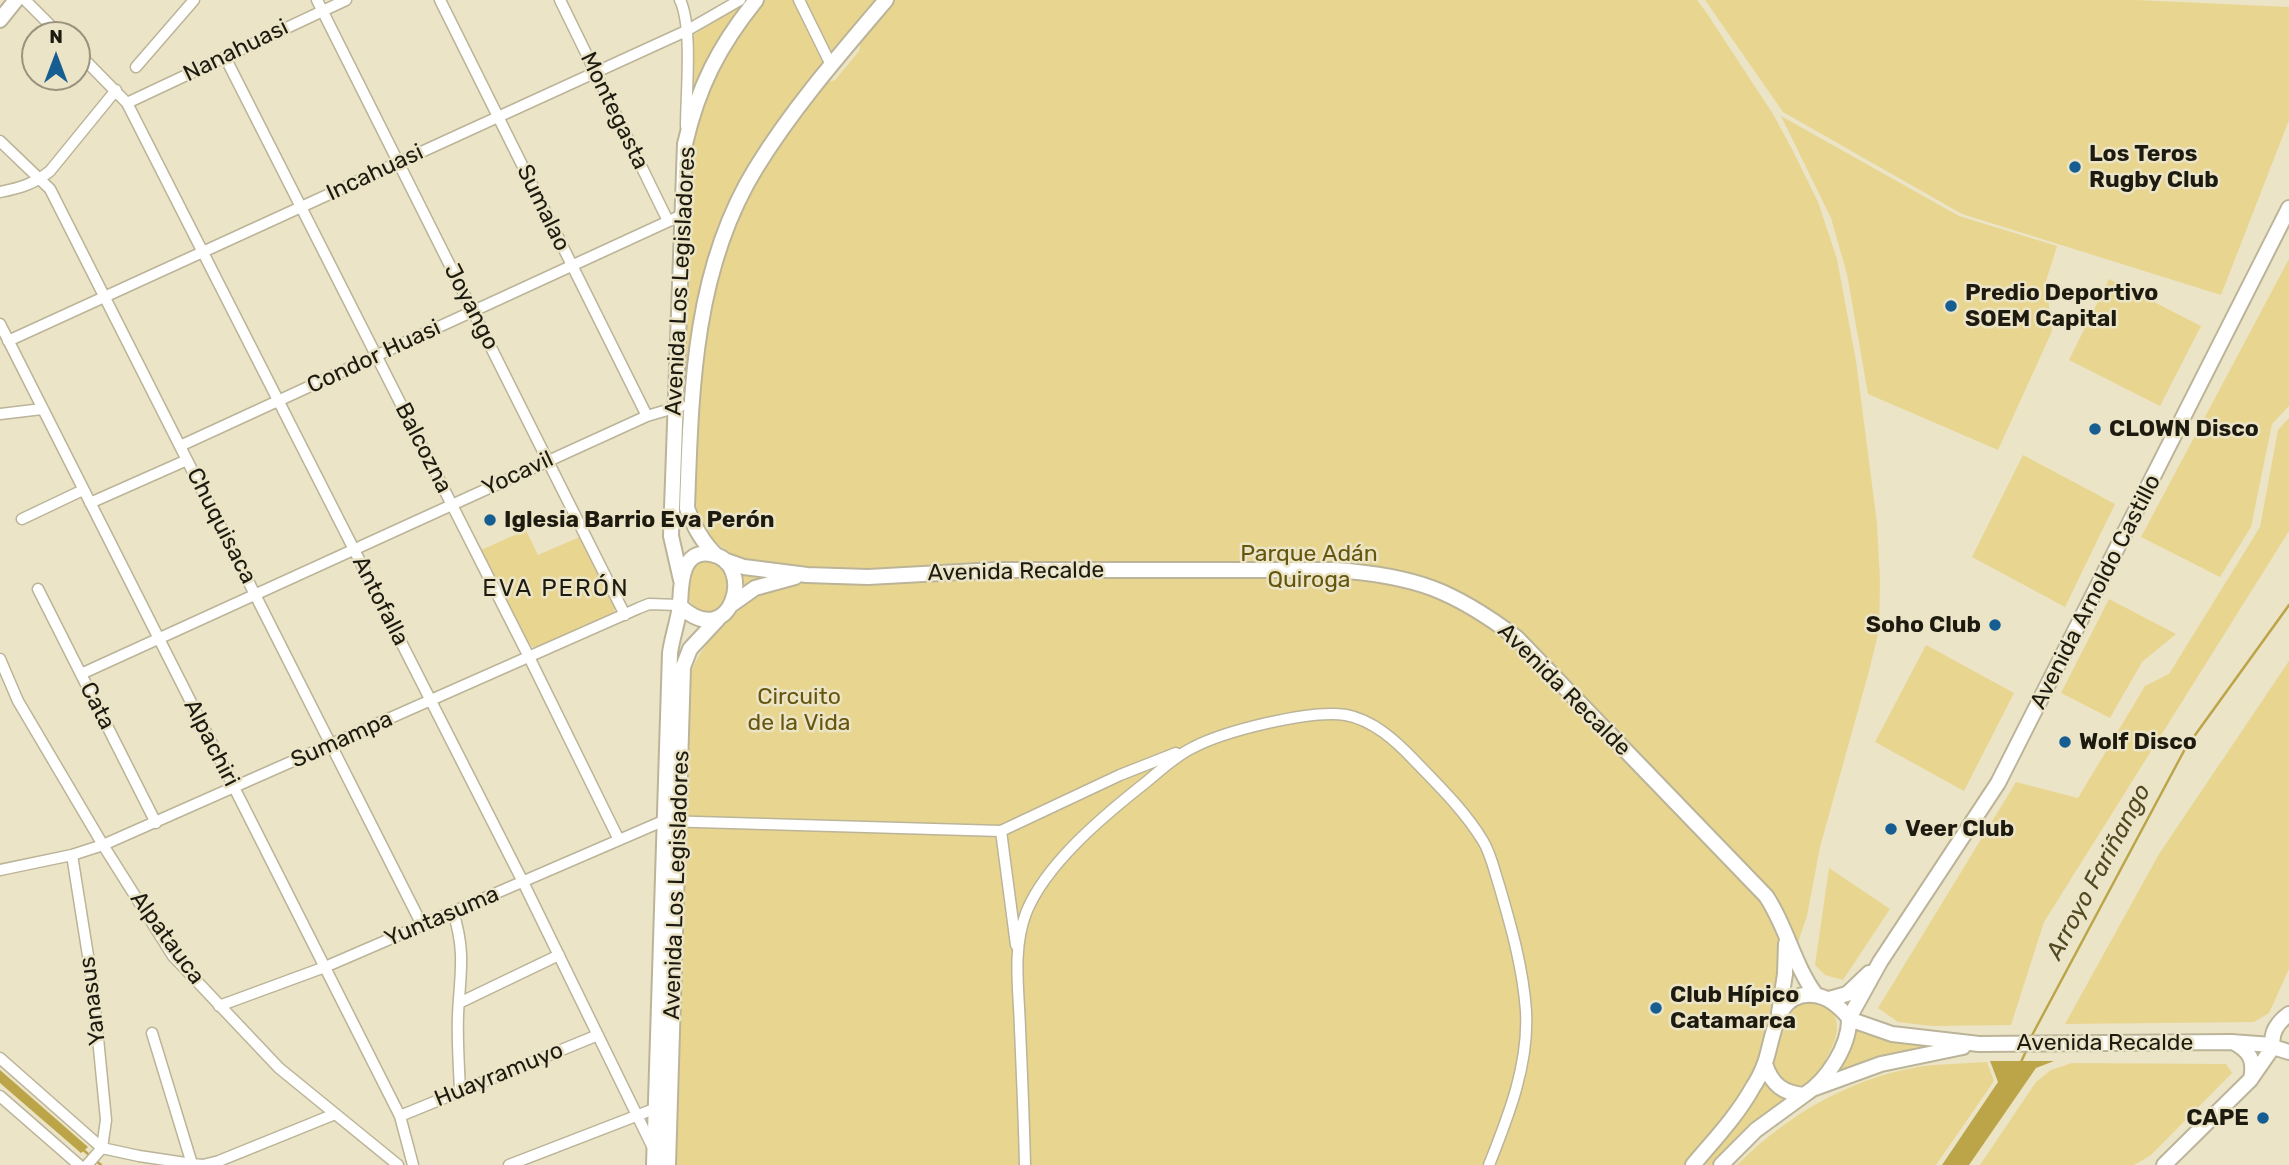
<!DOCTYPE html>
<meta charset="utf-8">
<style>
body{margin:0}
#map{position:relative;width:2289px;height:1165px;overflow:hidden;background:#ebe4c7;font-family:Rubik,sans-serif}
canvas{display:block}
.north{position:absolute;left:21px;top:21px;width:70px;height:70px;box-sizing:border-box;background:#ebe4c7;border:2px solid #99937e;border-radius:50%;rotate:0deg;font-size:19px;font-weight:700;line-height:28px;text-align:center;color:#1d1a10}
.north::after{content:'';display:block;margin:auto;width:24px;height:32px;background:#165e92;clip-path:polygon(50% 0,100% 100%,50% 72%,0 100%)}
</style>
<div id="map">
<canvas width="2289" height="1165"></canvas>
<div class="north">N</div>
</div>
<script>
const ctx = document.querySelector('canvas').getContext('2d');
ctx.lineJoin = 'round';
function paint(path, color) { ctx.fillStyle = color; ctx.fill(path, 'evenodd'); }
function trace(path, color, width, dash) { ctx.strokeStyle = color; ctx.lineWidth = width; ctx.lineCap = dash ? 'butt' : 'round'; ctx.setLineDash(dash || []); ctx.stroke(path); }
function label(font, color, halo, rows, align = 'center') {
  ctx.font = font + ' Rubik,sans-serif'; ctx.lineWidth = 5; ctx.setLineDash([]); ctx.textBaseline = 'middle'; ctx.strokeStyle = halo; ctx.fillStyle = color; for (const [text, x, y, turn = 0] of rows) {
    ctx.save(); ctx.translate(x, y); ctx.rotate((+turn || 0) * Math.PI / 180); ctx.textAlign = isNaN(turn) ? turn : align; if (halo) ctx.strokeText(text, 0, 0); ctx.fillText(text, 0, 0); ctx.restore();
  }
}
const green = new Path2D(`
 M764,0H878L775,127L701,290L692,333L686,393L683,394L690,170C698,101 719,52 764,0Z
 M895,0H1697L1706,12L1773,114L1793,151L1818,202L1837,259L1856,361L1877,523L1880,581L1879,630L1869,671L1820,847L1807,916L1750,1082L1684,1165H675L690,674C703,643 718,629 743,607L741,559C726,550 709,541 702,524C692,504 696,477 696,455C697,371 705,281 743,205C765,161 794,123 823,84L835,80L859,51L861,40Z
 M1705,0H2136L2289,7V120L2221,295L1962,214L1783,112Z
 M747,1C724,31 704,62 691,97L692,38L695,34Z
 M1781,116L1959,216L2057,246L2046,281L2052,331L1998,450L1868,394L1847,274L1831,218Z
 M2289,259V406L2272,424L2251,527L2220,577L2141,537Z
 M2109,279L2201,326L2160,406L2069,360Z
 M2289,418V531L2044,922L2011,1025L1932,1026L1898,1022L1878,1008L2016,782L2078,798L2145,686L2169,674L2260,527L2278,430Z
 M2023,455L2115,504L2065,607L1972,557Z
 M526,530L538,555L582,536L615,603L614,613L542,646L532,647L528,642L481,550Z
 M706,561C722,563 730,578 727,593C721,627 678,613 689,579C692,569 695,563 706,561Z
 M2109,599L2176,634L2142,662L2110,718L2061,693Z
 M1926,645L2014,693L1964,791L1875,742Z
 M2289,661V969L2269,1013L2254,1022L2065,1024L2159,854Z
 M1829,868L1890,909L1843,980L1825,975L1815,965Z
 M1810,1001C1847,1009 1840,1036 1825,1061C1821,1069 1816,1078 1808,1083C1797,1089 1786,1084 1777,1077C1768,1054 1779,1026 1792,1006Z
 M1856,1027L1884,1039L1935,1045L1879,1057L1833,1074Z
 M1987,1062L1994,1081L1936,1165H1737C1789,1113 1858,1073 1933,1065C1951,1064 1969,1063 1987,1062Z
 M2072,1063L2226,1064L2232,1073L2151,1155L2134,1165H1980L2036,1082L2051,1070Z
 M1765,1083L1777,1094L1786,1098V1100L1734,1140L1711,1165H1701L1745,1113L1763,1084Z`);
const water = new Path2D(`
 M1990,1061H2054L2036,1068L1969,1165H1942L1998,1082Z
 M0,1070L88,1147L81,1153L0,1083Z`);
const stream = new Path2D(`
 M2030,1039L2185,749L2289,605
 M2021,1062L2027,1049
 M81,1148L101,1165`);
const street = new Path2D(`
 M25,0L60,35
 M317,0L625,615
 M440,0L647,416
 M560,0L668,221
 M680,0C693,27 686,94 686,126
 M799,0L831,65
 M77,52L127,103L523,882L653,1148
 M225,57L529,657L619,840
 M136,67L194,0
 M127,103L346,0
 M0,141L50,189L422,925
 M0,192C20,188 34,184 50,171L116,90
 M0,324L400,1116L413,1165
 M8,341L686,31L740,0
 M0,414L42,409
 M180,446L682,215
 M90,503L187,460
 M22,519L83,490
 M38,589L156,823
 M0,659L18,701L103,845L173,956L279,1068L398,1165
 M81,674L647,416L681,406
 M1001,831L1016,945
 M72,855L93,987L106,1120L102,1148
 M0,870L72,855L103,845L639,608L649,604L679,605
 M453,912C466,952 460,974 458,1015C457,1040 459,1066 460,1091
 M459,1003L559,955
 M219,1006L325,967L663,821L1001,831L1120,775L1176,753
 M152,1033L192,1164
 M0,1058L102,1148L139,1156L192,1164L203,1165L219,1161L335,1114
 M0,1096L79,1165
 M400,1116L598,1035
 M87,1165L102,1148
 M509,1165L654,1109
 M1025,1165C1024,1120 1022,1075 1020,1029C1019,990 1012,950 1026,913C1045,865 1101,818 1140,787C1157,774 1172,758 1192,748C1224,731 1311,709 1346,715C1373,720 1396,741 1414,760C1438,785 1465,811 1483,841C1491,854 1494,870 1499,885C1511,926 1523,968 1526,1011C1529,1065 1508,1117 1489,1165`);
const secondary = new Path2D(`
 M0,20L16,0
 M717,556C702,542 694,527 687,508C691,392 693,270 756,168C793,108 840,54 886,0
 M724,560L744,567L807,575L868,577L996,570H1336C1416,576 1453,590 1517,638L1766,896C1787,927 1793,964 1816,995
 M681,580L671,536L685,144C698,87 719,46 756,0
 M731,605L755,588L795,577
 M1829,999L1847,994L1869,973
 M1779,1013L1785,974L1786,943
 M2289,1014C2278,1022 2270,1033 2273,1047L2289,1052
 M1849,1018L1880,962L1998,783L2289,208
 M1849,1019L1892,1034L1979,1044L2231,1042L2272,1045
 M2233,1042C2250,1051 2255,1060 2251,1079
 M1815,1088L1881,1064L1963,1047
 M654,1165L670,653C672,638 678,621 680,606C681,586 680,549 711,554C757,562 732,654 680,606
 M668,1165L683,667L690,649L718,619
 M1693,1165C1714,1140 1737,1116 1753,1087C1758,1080 1762,1071 1765,1063C1774,1037 1775,991 1813,995C1828,996 1840,1007 1849,1018C1850,1045 1827,1081 1804,1095C1783,1093 1772,1085 1765,1064
 M1721,1165L1756,1130L1804,1095
 M2164,1165L2250,1080L2273,1047`);
const markers = [
 [2075,167,7,"#165e92"],
 [1951,306,7,"#165e92"],
 [2095,429,7,"#165e92"],
 [490,520,7,"#165e92"],
 [1995,625,7,"#165e92"],
 [2065,742,7,"#165e92"],
 [1891,829,7,"#165e92"],
 [1656,1008,7,"#165e92"],
 [2263,1118,7,"#165e92"]
];
const streetNames = [
 ["Nanahuasi",236,51,-26],
 ["Montegasta",614,111,64],
 ["Incahuasi",375,173,-25],
 ["Sumalao",543,208,64],
 ["Avenida Los Legisladores",681,281,-87],
 ["Joyango",471,307,63],
 ["Condor Huasi",374,357,-25],
 ["Balcozna",423,448,63],
 ["Yocavil",518,474,-25],
 ["Chuquisaca",221,526,63],
 ["Avenida Recalde",1016,572,-1],
 ["Avenida Arnoldo Castillo",2096,592,-63],
 ["Antofalla",380,601,63],
 ["Avenida Recalde",1564,690,45],
 ["Cata",97,706,63],
 ["Sumampa",342,740,-24],
 ["Alpachiri",211,743,63],
 ["Avenida Los Legisladores",677,885,-88],
 ["Yuntasuma",442,917,-23],
 ["Alpatauca",167,938,54],
 ["Yanasus",93,1001,-97],
 ["Avenida Recalde",2105,1043],
 ["Huayramuyo",499,1075,-22]
];
const poiNames = [
 ["Los Teros",2089,154],
 ["Rugby Club",2089,180],
 ["Predio Deportivo",1965,293],
 ["SOEM Capital",1965,319],
 ["CLOWN Disco",2109,429],
 ["Iglesia Barrio Eva Perón",504,520],
 ["Soho Club",1981,625,"right"],
 ["Wolf Disco",2079,742],
 ["Veer Club",1905,829],
 ["Club Hípico",1670,995],
 ["Catamarca",1670,1021],
 ["CAPE",2249,1118,"right"]
];
const parkNames = [
 ["Parque Adán",1309,554],
 ["Quiroga",1309,580],
 ["Circuito",799,697],
 ["de la Vida",799,723]
];
const neighbourhoodNames = [
 ["EVA PERÓN",556,589]
];
const waterNames = [
 ["Arroyo Fariñango",2099,872,-62]
];
paint(green, '#e8d690');
paint(water, '#bca548');
trace(stream, '#bca548', 2.5);
trace(street, '#bbb498', 13);
trace(secondary, '#bbb498', 18);
trace(street, '#fff', 10);
trace(secondary, '#fff', 14);
for (const [x, y, r, color] of markers) { const dot = new Path2D(); dot.arc(x, y, r, 0, 2 * Math.PI); ctx.fillStyle = color; ctx.fill(dot); trace(dot, '#ebe4c7', 2.5); }
label('23px', '#1d1a10', '#ebe4c7', streetNames);
label('bold 23px', '#1d1a10', '#ebe4c7', poiNames, 'left');
label('23px', '#65550d', '#ebe4c7', parkNames);
ctx.letterSpacing = '2px';
label('24px', '#1d1a10', '#ebe4c7', neighbourhoodNames);
ctx.letterSpacing = '0px';
label('italic 24px', '#524821', '#ebe4c7', waterNames);
</script>
